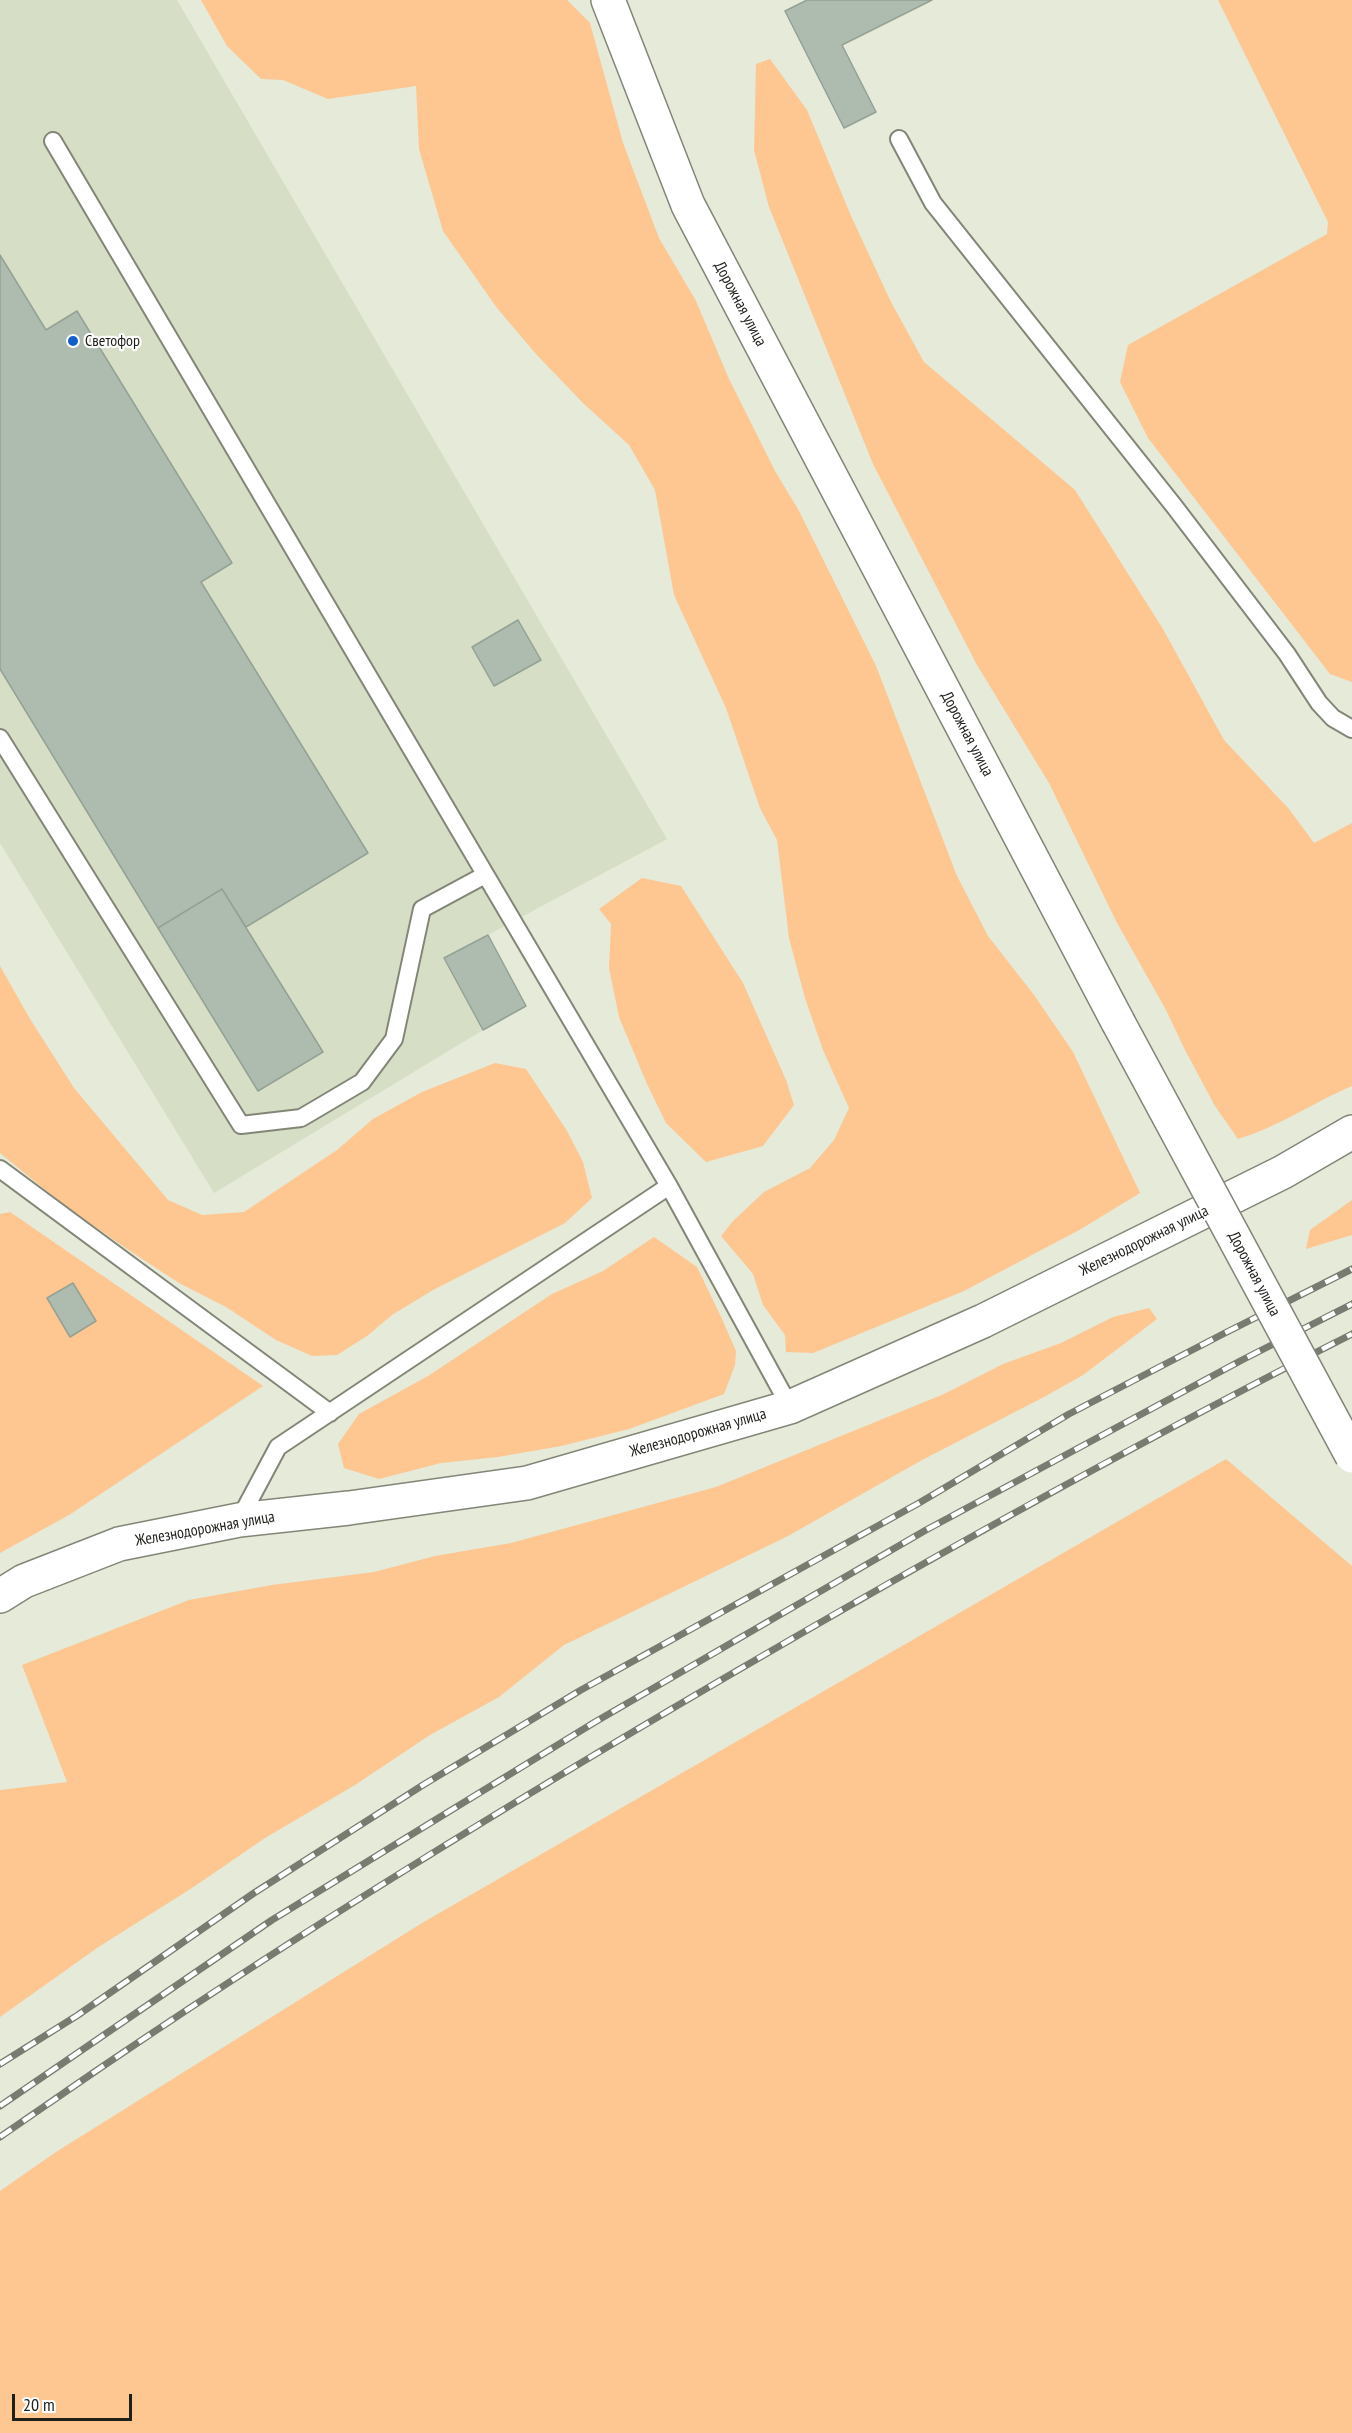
<!DOCTYPE html>
<meta charset="utf-8">
<style>
body{margin:0}
#map{position:relative;width:1352px;height:2433px;overflow:hidden;background:#e5ead9;font-family:"PT Sans Narrow",sans-serif}
canvas{display:block}
.scale{position:absolute;left:12px;top:2394px;width:120px;height:27px;box-sizing:border-box;border:3px solid #1e201a;border-top:0;padding-left:8px;font-size:18px;line-height:21px;white-space:nowrap;color:#1e201a;-webkit-text-stroke:4px #fff;paint-order:stroke}
</style>
<div id="map">
<canvas width="1352" height="2433"></canvas>
<div class="scale">20 m</div>
</div>
<script>
const ctx = document.querySelector('canvas').getContext('2d');
ctx.lineJoin = 'round';
function paint(path, color) { ctx.fillStyle = color; ctx.fill(path, 'evenodd'); }
function trace(path, color, width, dash) { ctx.strokeStyle = color; ctx.lineWidth = width; ctx.lineCap = dash ? 'butt' : 'round'; ctx.setLineDash(dash || []); ctx.stroke(path); }
function label(font, color, halo, rows, align = 'center') {
  ctx.font = font + ' "PT Sans Narrow",sans-serif'; ctx.lineWidth = 4.5; ctx.setLineDash([]); ctx.textBaseline = 'middle'; ctx.strokeStyle = halo; ctx.fillStyle = color; for (const [text, x, y, turn = 0] of rows) {
    ctx.save(); ctx.translate(x, y); ctx.rotate((+turn || 0) * Math.PI / 180); ctx.textAlign = isNaN(turn) ? turn : align; if (halo) ctx.strokeText(text, 0, 0); ctx.fillText(text, 0, 0); ctx.restore();
  }
}
const built = new Path2D(`
 M0,0H177L667,839L445,958L483,1030L214,1193L0,843Z`);
const green = new Path2D(`
 M201,0H567L590,23L623,143L659,238L696,301L729,379L775,471L798,509L876,666L957,876L988,936L1034,995L1073,1052L1140,1193L1081,1229L964,1291L813,1353L786,1352L785,1335L763,1305L753,1274L721,1236L733,1221L764,1192L810,1168L834,1140L849,1108L823,1050L805,998L789,938L777,840L760,808L726,708L674,595L655,490L629,445L583,403L536,354L497,308L443,231L419,149L416,86L328,99L283,80L261,79L227,46Z
 M1218,0H1352V682L1330,674L1148,438L1120,382L1128,345L1327,234L1328,222Z
 M770,59L807,110L851,216L891,302L924,362L1075,490L1163,629L1224,740L1289,809L1314,843L1352,823V1086C1314,1102 1278,1127 1238,1139L1215,1106L1184,1048L1166,1010L1116,921L1049,783L977,665L873,464L769,207L754,150L756,64Z
 M642,878L681,886L743,983L786,1080L794,1105L763,1146L706,1162L666,1123L647,1084L619,1017L609,968L611,924L599,909Z
 M0,966L30,1019L74,1088L168,1200L202,1215L244,1212L337,1150L373,1119L422,1092L495,1063L526,1069L567,1131L583,1162L592,1198L565,1223L433,1290L392,1315L367,1336L337,1355L312,1356L276,1340L226,1307L179,1283L130,1251L65,1206L0,1153Z
 M1352,1200V1235L1306,1249L1310,1230Z
 M10,1212L263,1386L69,1515L0,1553V1214Z
 M654,1237L697,1267L722,1319L736,1351L735,1365L724,1394L629,1429L561,1446L498,1457L441,1463L379,1479L344,1468L338,1444L359,1414L428,1376L552,1294L603,1271Z
 M1149,1308L1157,1319L1083,1375L1044,1397L922,1460L788,1536L564,1645L499,1697L430,1735L355,1785L265,1838L195,1886L97,1948L0,2017V1790L67,1782L22,1665L189,1600L272,1585L374,1572L435,1556L511,1543L716,1487L944,1394L1003,1364L1061,1343L1113,1317Z
 M1226,1459L1352,1566V2433H0V2191L56,2152L422,1923Z`);
const building = new Path2D(`
 M807,0H932L842,45L876,112L844,128L785,11Z
 M0,255L46,330L77,311L232,563L201,582L368,853L246,927L222,889L158,928L0,669Z
 M518,620L541,660L494,686L472,647Z
 M222,889L323,1052L258,1091L158,928Z
 M488,935L526,1006L483,1030L444,958Z
 M73,1283L96,1321L70,1337L47,1298Z`);
const service = new Path2D(`
 M899,139L933,203L1174,506L1287,654L1319,703L1333,718L1352,729
 M53,141L669,1186L790,1407
 M0,738L241,1125L301,1118L362,1082L394,1039L422,909L485,875
 M0,1169L330,1413
 M239,1520L278,1447L669,1186`);
const minor = new Path2D(`
 M608,0L688,205L1118,1022`);
const secondary = new Path2D(`
 M0,1596L24,1581L119,1544L239,1520L349,1508L527,1483L790,1407L983,1321L1283,1172L1352,1132`);
const rail = new Path2D(`
 M0,2064L78,2015L254,1893L423,1785L581,1690L919,1503L1069,1414L1223,1334L1352,1269
 M0,2106L272,1920L595,1722L926,1530L1242,1360L1352,1304
 M0,2137C41,2109 82,2080 124,2052C318,1921 519,1798 721,1680C928,1559 1138,1442 1352,1334`);
const minorBridge = new Path2D(`
 M1118,1022L1352,1456`);
const markers = [
 [73,341,6,"#115fc9"]
];
const streetNames = [
 ["Дорожная улица",740,304,62],
 ["Дорожная улица",967,734,62],
 ["Железнодорожная улица",1144,1241,-26],
 ["Дорожная улица",1254,1274,62],
 ["Железнодорожная улица",698,1433,-16],
 ["Железнодорожная улица",205,1529,-10]
];
const poiNames = [
 ["Светофор",85,341]
];
paint(built, '#d7dec6');
paint(green, '#fec691');
paint(building, '#aebcaf');
trace(building, '#94a195', 1.5);
trace(service, '#828677', 20);
trace(minor, '#828677', 36);
trace(secondary, '#828677', 36);
trace(service, '#fff', 16);
trace(minor, '#fff', 33);
trace(secondary, '#fff', 33);
trace(rail, '#787b70', 7);
trace(rail, '#fff', 4.5, [14]);
trace(minorBridge, '#828677', 36, []);
trace(minorBridge, '#fff', 33);
for (const [x, y, r, color] of markers) { const dot = new Path2D(); dot.arc(x, y, r, 0, 2 * Math.PI); ctx.fillStyle = color; ctx.fill(dot); trace(dot, '#fff', 2); }
label('16px', '#1e201a', '#fff', streetNames);
label('16px', '#1e201a', '#fff', poiNames, 'left');
</script>
